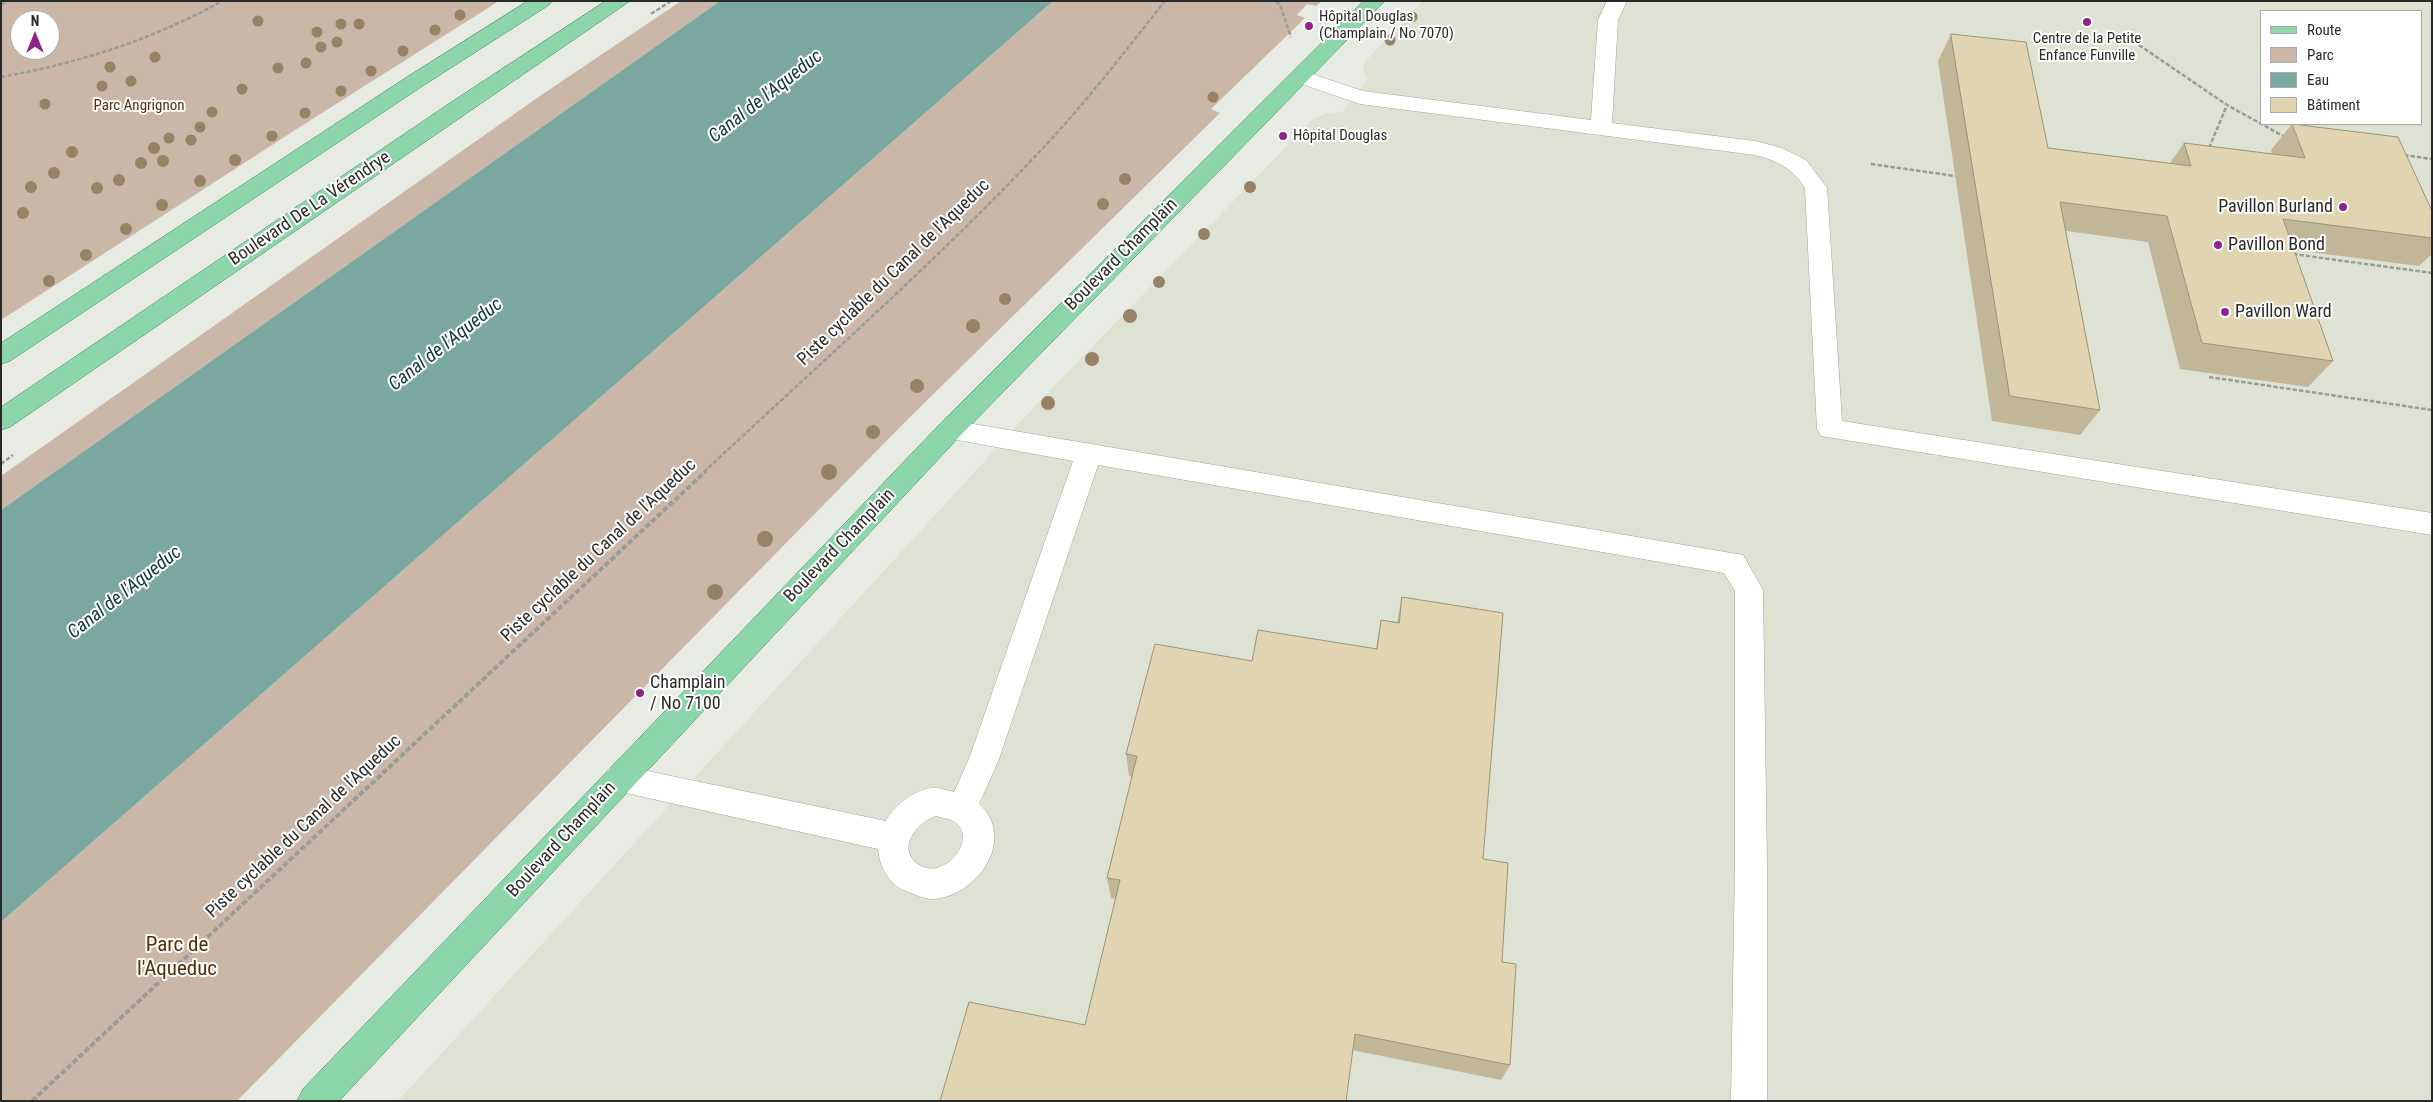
<!DOCTYPE html>
<meta charset="utf-8">
<style>
body{margin:0}
#map{position:relative;width:2433px;height:1102px;overflow:hidden;background:#e8ebe3;font-family:"Roboto Condensed",sans-serif}
canvas{display:block}
.frame{position:absolute;inset:0;border:2px solid #292a27;pointer-events:none}
.legend{position:absolute;left:2260px;top:10px;width:162px;height:115px;box-sizing:border-box;background:#fff;border:1px solid #a9aaa9;margin:0;padding:6px 9px;list-style:none;font-size:15px;color:#292a27}
.legend li{display:flex;align-items:center;gap:10px;height:25px}
.legend b{width:25px;border:1px solid #a9aaa9}
.north{position:absolute;left:10px;top:10px;width:50px;height:50px;box-sizing:border-box;background:#fff;border:1px solid #a9aaa9;border-radius:50%;rotate:0deg;font-size:14px;font-weight:700;line-height:20px;text-align:center;color:#292a27}
.north::after{content:'';display:block;margin:auto;width:18px;height:22px;background:#8c248a;clip-path:polygon(50% 0,100% 100%,50% 72%,0 100%)}
</style>
<div id="map">
<canvas width="2433" height="1102"></canvas>
<div class="frame"></div>
<ul class="legend">
<li><b style="height:6px;background:#8cd6aa"></b>Route</li>
<li><b style="height:14px;background:#cab7a7"></b>Parc</li>
<li><b style="height:14px;background:#7aa7a0"></b>Eau</li>
<li><b style="height:14px;background:#e0d4b1"></b>Bâtiment</li>
</ul>
<div class="north">N</div>
</div>
<script>
const ctx = document.querySelector('canvas').getContext('2d');
ctx.lineJoin = 'round';
function paint(path, color) { ctx.fillStyle = color; ctx.fill(path, 'evenodd'); }
function trace(path, color, width, dash) { ctx.strokeStyle = color; ctx.lineWidth = width; ctx.lineCap = dash ? 'butt' : 'round'; ctx.setLineDash(dash || []); ctx.stroke(path); }
function label(font, color, halo, rows, align = 'center') {
  ctx.font = font + ' "Roboto Condensed",sans-serif'; ctx.lineWidth = 4; ctx.setLineDash([]); ctx.textBaseline = 'middle'; ctx.strokeStyle = halo; ctx.fillStyle = color; for (const [text, x, y, turn = 0] of rows) {
    ctx.save(); ctx.translate(x, y); ctx.rotate((+turn || 0) * Math.PI / 180); ctx.textAlign = isNaN(turn) ? turn : align; if (halo) ctx.strokeText(text, 0, 0); ctx.fillText(text, 0, 0); ctx.restore();
  }
}
const built = new Path2D(`
 M1423,1H2432V1101H398L1035,406L1312,120L1327,113L1342,112L1368,78L1363,72L1364,63ZM2262,11H2422V124H2262Z`);
const green = new Path2D(`
 M1,1H499L317,116L1,320ZM20,20H50V50H20Z
 M681,1H720L1,510V476L537,98Z
 M1053,1H1322L1316,6L1307,4L1297,15L1305,18L1211,109L1220,113L910,417L237,1101H1V922Z`);
const water = new Path2D(`
 M720,1H1053L1,922V510Z`);
const pathFar1 = new Path2D(`
 M1276,1L1280,5L1291,37
 M1,5L8,1
 M651,14L671,1
 M2139,45L2227,105L2285,137
 M1,77C79,63 152,40 222,1
 M2209,148L2227,105
 M2404,155L2432,159
 M1871,164L1955,176
 M2293,254L2432,273
 M2209,377L2432,410
 M1,464L13,455
 M704,472C818,365 937,261 1044,147C1087,101 1126,50 1165,1`);
const path = new Path2D(`
 M32,1101L706,471`);
const minor = new Path2D(`
 M1607,1H1627L1618,20L1612,123L1755,141L1782,148L1806,160L1827,188L1842,421L2432,513V535L1821,436L1817,429L1805,188C1794,169 1776,160 1755,155L1360,104L1293,81L1290,76L1293,71L1300,70L1363,91L1591,120L1598,20Z
 M950,420L1743,555L1763,590L1767,865V1101H1731L1735,865V591L1724,573L1098,465L999,759L979,804C1018,839 976,898 932,899C924,899 914,894 906,891C889,884 880,868 878,849L608,789L604,779L608,769L619,765L886,821C894,805 919,786 938,788C943,789 949,791 954,792L969,759L1073,461L941,437L937,430L941,423ZM936,816C941,818 947,818 951,820C984,835 941,888 914,861C898,844 920,821 936,816Z`);
const major = new Path2D(`
 M528,1H552L549,5L421,87L10,361L1,364V343L407,77Z
 M606,1H630L10,427L1,430V407L453,101Z
 M1364,1H1385L959,437L339,1101H297L303,1089L941,423Z`);
const trees = [
 [460,15,5.5],
 [1412,17,5.5],
 [258,21,5.5],
 [341,24,5.5],
 [359,24,5.5],
 [435,30,5.5],
 [317,32,5.5],
 [1390,40,5.5],
 [337,42,5.5],
 [321,47,5.5],
 [403,51,5.5],
 [155,57,5.5],
 [306,63,5.5],
 [110,67,5.5],
 [278,68,5.5],
 [371,71,5.5],
 [131,81,5.5],
 [102,86,5.5],
 [242,89,5.5],
 [341,91,5.5],
 [1213,97,5.5],
 [45,104,5.5],
 [212,112,5.5],
 [305,113,5.5],
 [200,127,5.5],
 [272,136,5.5],
 [169,138,5.5],
 [191,140,5.5],
 [154,148,6],
 [72,152,6],
 [235,160,6],
 [163,161,6],
 [141,163,6],
 [54,173,6],
 [1125,179,6],
 [119,180,6],
 [200,181,6],
 [31,187,6],
 [1250,187,6],
 [97,188,6],
 [1103,204,6],
 [162,205,6],
 [23,213,6],
 [126,229,6],
 [1204,234,6],
 [86,255,6],
 [49,281,6],
 [1159,282,6],
 [1005,299,6],
 [1130,316,7],
 [973,326,7],
 [1092,359,7],
 [917,386,7],
 [1048,403,7],
 [873,432,7],
 [829,472,8],
 [765,539,8],
 [715,592,8]
];
const wall = new Path2D(`
 M1951,34L2048,148L2170,163L2184,143L2272,154L2271,150L2292,124L2432,211V254L2419,266L2294,250L2333,361L2308,387L2180,369L2148,242L2066,231L2100,410L2080,435L1992,421L1938,61Z
 M1402,597L1483,859L1502,962L1510,1065L1501,1080L1352,1050L1085,1025L1116,899L1111,898L1107,878L1132,777L1129,776L1126,754L1252,661L1376,649L1381,620L1397,622Z`);
const building = new Path2D(`
 M1951,34L2026,42L2048,148L2191,166L2184,143L2305,158L2292,124L2398,137L2432,211V238L2283,219L2333,361L2202,343L2167,216L2060,202L2100,410L2010,396Z
 M1402,597L1503,613L1483,859L1508,863L1502,962L1516,964L1510,1065L1355,1034L1346,1101H940L969,1002L1085,1025L1120,880L1107,878L1137,756L1126,754L1155,644L1252,661L1258,630L1377,649L1381,620L1399,623Z`);
const markers = [
 [2087,22,5,"#8c248a"],
 [1309,26,5,"#8c248a"],
 [1283,136,5,"#8c248a"],
 [2343,207,5,"#8c248a"],
 [2218,245,5,"#8c248a"],
 [2225,312,5,"#8c248a"],
 [640,693,5,"#8c248a"]
];
const farPoinames = [
 ["Hôpital Douglas",1319,17],
 ["(Champlain / No 7070)",1319,34],
 ["Centre de la Petite",2087,39,"center"],
 ["Enfance Funville",2087,56,"center"],
 ["Hôpital Douglas",1293,136]
];
const farParknames = [
 ["Parc Angrignon",139,106]
];
const poiNames = [
 ["Pavillon Burland",2333,207,"right"],
 ["Pavillon Bond",2228,245],
 ["Pavillon Ward",2235,312],
 ["Champlain",650,683],
 ["/ No 7100",650,704]
];
const streetNames = [
 ["Boulevard De La Vérendrye",310,209,-34],
 ["Boulevard Champlain",1122,255,-45],
 ["Piste cyclable du Canal de l'Aqueduc",894,273,-44],
 ["Boulevard Champlain",840,546,-46],
 ["Piste cyclable du Canal de l'Aqueduc",599,551,-43],
 ["Piste cyclable du Canal de l'Aqueduc",304,827,-43],
 ["Boulevard Champlain",562,840,-47]
];
const waterNames = [
 ["Canal de l'Aqueduc",766,97,-38],
 ["Canal de l'Aqueduc",446,345,-38],
 ["Canal de l'Aqueduc",125,593,-38]
];
const nearParknames = [
 ["Parc de",177,946],
 ["l'Aqueduc",177,970]
];
paint(built, '#dde2d3');
paint(green, '#cab7a7');
paint(water, '#7aa7a0');
trace(minor, '#a3a69e', 1);
trace(major, '#378857', 1);
trace(pathFar1, '#9a9c96', 2.5, [4.5, 2]);
trace(path, '#9a9c96', 4, [5.5, 2.5]);
paint(minor, '#fff');
paint(major, '#8cd6aa');
ctx.fillStyle = '#978266';
for (const [x, y, r] of trees) { ctx.beginPath(); ctx.arc(x, y, r, 0, 2 * Math.PI); ctx.fill(); }
paint(wall, '#c1b698');
paint(building, '#e0d4b1');
trace(building, '#9d947c', 1);
for (const [x, y, r, color] of markers) { const dot = new Path2D(); dot.arc(x, y, r, 0, 2 * Math.PI); ctx.fillStyle = color; ctx.fill(dot); trace(dot, '#fff', 2); }
label('15px', '#292a27', '#fff', farPoinames, 'left');
label('15px', '#552d00', '#fff', farParknames);
label('18px', '#292a27', '#fff', poiNames, 'left');
label('18px', '#292a27', '#fff', streetNames);
label('italic 19px', '#0c3732', '#fff', waterNames);
label('21px', '#552d00', '#fff', nearParknames);
</script>
